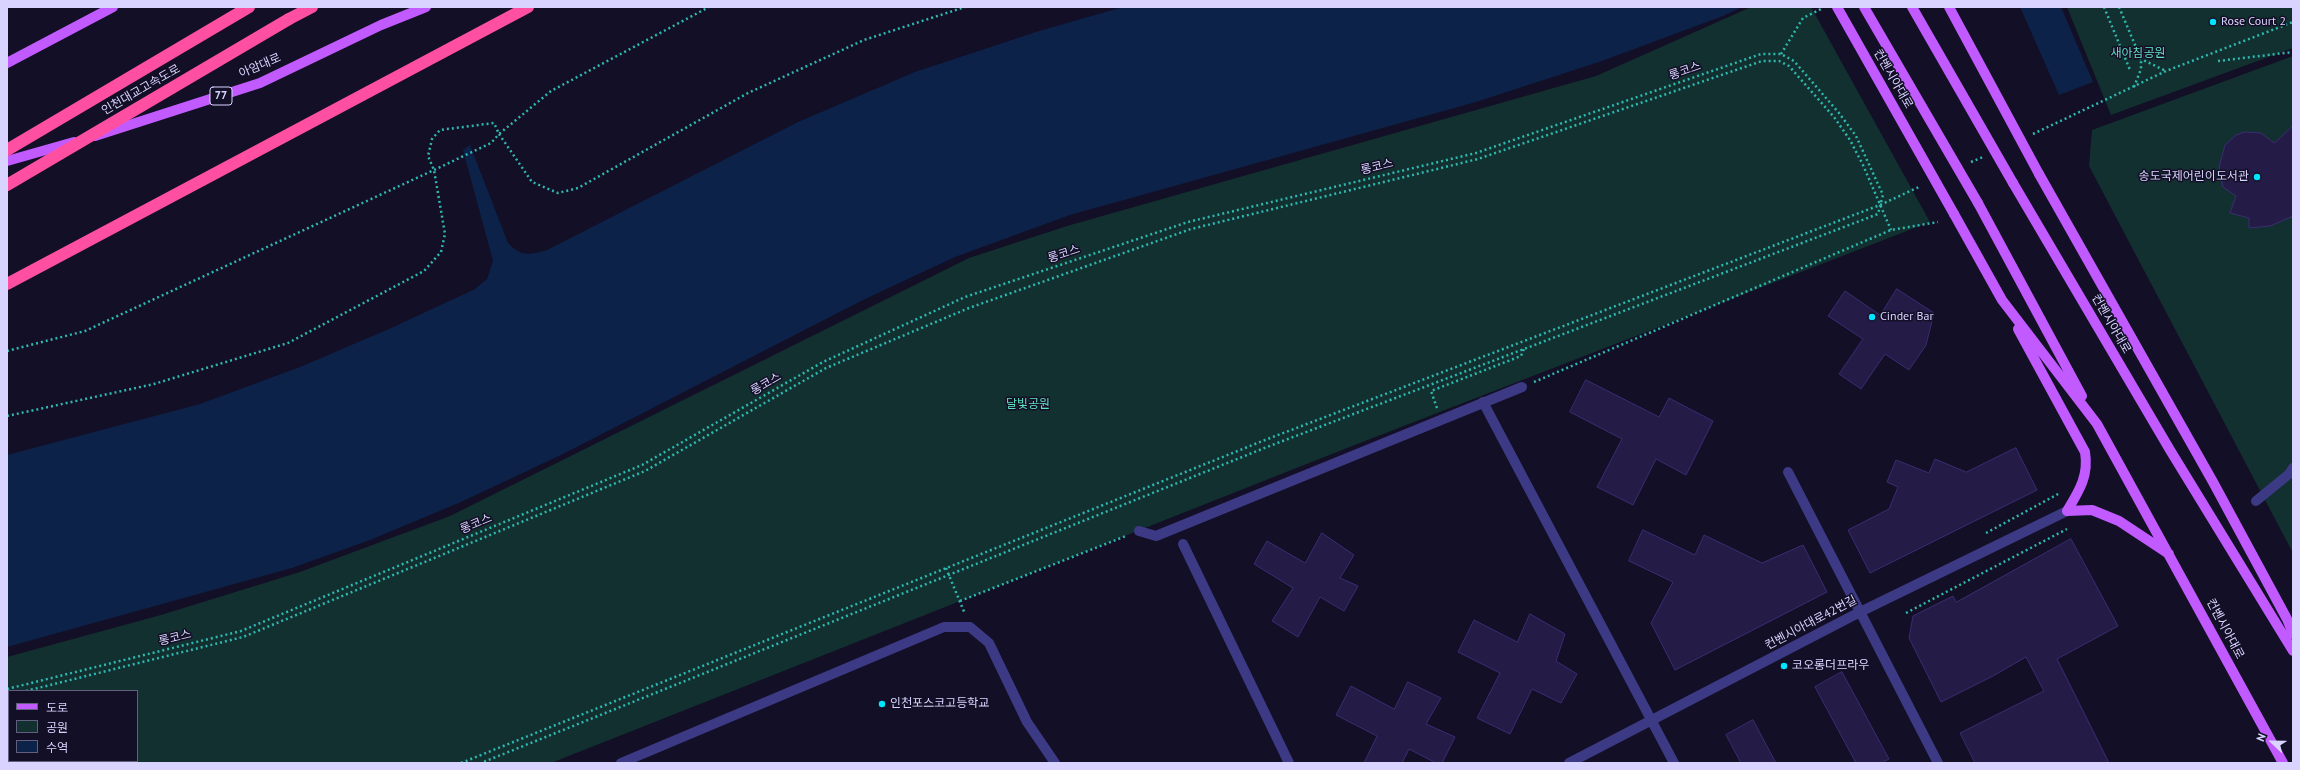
<!DOCTYPE html>
<meta charset="utf-8">
<style>
body{margin:0}
#map{position:relative;width:2300px;height:770px;overflow:hidden;background:#130f26;font-family:"PT Sans","Noto Sans KR",sans-serif}
canvas{display:block}
.frame{position:absolute;inset:0;border:8px solid #d9d4ff;pointer-events:none}
.legend{position:absolute;left:8px;top:690px;width:130px;height:72px;box-sizing:border-box;background:#130f26;border:1px solid #625e7d;margin:0;padding:5px 7px;list-style:none;font-size:12px;color:#d9d4ff}
.legend li{display:flex;align-items:center;gap:8px;height:20px}
.legend b{width:20px;border:1px solid #625e7d}
.north{position:absolute;left:2252px;top:722px;width:40px;height:40px;-webkit-text-stroke:3px #130f26;paint-order:stroke;rotate:292deg;font-size:11px;font-weight:700;line-height:16px;text-align:center;color:#d9d4ff}
.north::after{content:'';display:block;margin:auto;width:14px;height:18px;background:#d9d4ff;clip-path:polygon(50% 0,100% 100%,50% 72%,0 100%)}
</style>
<div id="map">
<canvas width="2300" height="770"></canvas>
<div class="frame"></div>
<ul class="legend">
<li><b style="height:5px;background:#c25bff"></b>도로</li>
<li><b style="height:11px;background:#12302f"></b>공원</li>
<li><b style="height:11px;background:#0c2248"></b>수역</li>
</ul>
<div class="north">N</div>
</div>
<script>
const ctx = document.querySelector('canvas').getContext('2d');
ctx.lineJoin = 'round';
function paint(path, color) { ctx.fillStyle = color; ctx.fill(path, 'evenodd'); }
function trace(path, color, width, dash) { ctx.strokeStyle = color; ctx.lineWidth = width; ctx.lineCap = dash ? 'butt' : 'round'; ctx.setLineDash(dash || []); ctx.stroke(path); }
function label(font, color, halo, rows, align = 'center') {
  ctx.font = font + ' "PT Sans","Noto Sans KR",sans-serif'; ctx.lineWidth = 3; ctx.setLineDash([]); ctx.textBaseline = 'middle'; ctx.strokeStyle = halo; ctx.fillStyle = color; for (const [text, x, y, turn = 0] of rows) {
    ctx.save(); ctx.translate(x, y); ctx.rotate((+turn || 0) * Math.PI / 180); ctx.textAlign = isNaN(turn) ? turn : align; if (halo) ctx.strokeText(text, 0, 0); ctx.fillText(text, 0, 0); ctx.restore();
  }
}
const green = new Path2D(`
 M1751,7H1811L1930,222L1347,448L551,763H7V657L161,615L300,572L450,516L969,258L1067,226L1596,76ZM9,691H137V761H9Z
 M2067,7H2293V48L2111,115Z
 M2293,56V553L2089,166L2092,130Z`);
const water = new Path2D(`
 M1123,7H1742L1723,16L1602,61L1476,102L1070,215L955,257L863,300L563,454L461,502L370,540L292,568L7,647V455L200,404L300,367L389,329L475,289L487,279L493,261L463,150L470,145L508,243C522,257 528,255 547,250L798,122L915,72L1039,31Z
 M2020,7H2061L2093,82L2059,95Z`);
const building = new Path2D(`
 M2293,126V216L2270,226L2249,228V218L2230,213L2236,196L2223,187L2219,167L2225,145L2236,135L2245,132L2261,133L2274,143Z
 M1897,289L1934,313L1926,345L1909,370L1885,354L1861,389L1839,374L1863,339L1828,316L1845,291L1880,315Z
 M1586,380L1659,417L1669,398L1713,421L1686,475L1656,459L1633,505L1597,487L1622,439L1570,412Z
 M2016,448L2037,490L1870,573L1848,530L1889,509L1898,487L1887,482L1896,460L1929,473L1935,459L1966,472Z
 M1643,530L1695,555L1704,535L1762,563L1803,545L1827,592L1675,670L1651,623L1673,582L1629,561Z
 M1322,533L1354,555L1340,578L1358,586L1344,611L1320,597L1298,637L1272,621L1293,588L1254,564L1267,541L1305,563Z
 M2071,539L2118,626L2057,659L2109,763H1975L1960,733L2044,691L2026,657L1993,676L1941,702L1909,638L1913,616L1953,596L1956,602Z
 M1530,614L1565,634L1556,661L1577,674L1561,703L1532,689L1510,734L1477,718L1500,673L1458,652L1474,620L1517,642Z
 M1842,672L1889,759L1881,763H1856L1815,687Z
 M1408,682L1441,698L1426,724L1455,737L1442,763H1436L1409,749L1402,763H1364L1377,736L1336,715L1351,686L1394,709Z
 M1753,720L1776,763H1741L1726,735Z`);
const path = new Path2D(`
 M2104,7L2130,70
 M2119,7L2141,59L2166,71
 M1781,54L1803,18L1823,8
 M2218,61L2293,52
 M2134,87L2141,69V59
 M2033,134L2166,71L2293,22
 M1971,162L1983,157
 M7,351L85,331L434,170L491,143L499,134L532,182L558,193L578,188L748,93L864,40L965,7
 M1534,382L1891,230L1938,222
 M1437,408L1431,391L1521,356L1524,349
 M7,416L154,384L288,343L424,271L441,252L445,234L434,170L428,156L432,139L440,130L494,123L499,134L551,91L709,7
 M1986,533L2060,493
 M946,568L965,614
 M960,601L1126,536
 M1906,613L2067,529
 M7,689L241,631L642,465L823,362L965,297L1188,222L1476,153L1761,54H1781L1794,61L1839,113L1856,136L1883,195L1878,214L1267,447L481,763
 M26,691L243,637L645,471L826,368L969,308L1191,229L1478,159L1762,61H1779L1789,66L1834,117L1850,140L1863,165L1891,230
 M7,696L9,695
 M34,761V763
 M61,761L62,763
 M87,761L88,763
 M8,763L9,747
 M461,763L1265,440L1880,205L1921,186`);
const minor = new Path2D(`
 M1483,402L1674,763
 M1788,472L1938,763
 M2256,501L2289,474L2293,468
 M1139,531L1156,536L1522,387
 M1183,544L1289,763
 M621,763L944,627H970L989,643L1027,722L1055,763
 M1569,763L1860,612L2067,511`);
const major = new Path2D(`
 M7,63L113,7
 M95,136L260,83L381,25L426,7
 M7,161L74,142
 M2039,174L2213,482L2287,619L2293,634
 M2013,183L2170,450L2293,651
 M1978,203L2082,396
 M1954,214L2002,300L2097,424L2283,763
 M2018,329L2085,452C2089,476 2079,491 2067,511
 M2067,511L2092,510L2119,521L2169,554`);
const highway = new Path2D(`
 M289,19L312,7
 M7,150L249,7
 M7,284L528,7`);
const majorBridge = new Path2D(`
 M1837,7L1954,214
 M1864,7L1978,203
 M1912,7L2013,183
 M1949,7L2039,174`);
const highwayBridge = new Path2D(`
 M7,185L289,19`);
const markers = [
 [2213,22,4,"#00e5ff"],
 [2257,177,4,"#00e5ff"],
 [1872,317,4,"#00e5ff"],
 [1784,666,4,"#00e5ff"],
 [882,704,4,"#00e5ff"]
];
const shields = [
 [221,96,22]
];
const shieldNames = [
 ["77",221,96]
];
const poiNames = [
 ["Rose Court 2",2221,22],
 ["송도국제어린이도서관",2249,177,"right"],
 ["Cinder Bar",1880,317],
 ["코오롱더프라우",1792,666],
 ["인천포스코고등학교",890,704]
];
const parkNames = [
 ["새아침공원",2138,54],
 ["달빛공원",1028,405]
];
const streetNames = [
 ["아암대로",260,66,-23],
 ["롱코스",1685,71,-19],
 ["컨벤시아대로",1893,79,60],
 ["인천대교고속도로",141,90,-30],
 ["롱코스",1377,167,-14],
 ["롱코스",1064,254,-18],
 ["컨벤시아대로",2111,324,60],
 ["롱코스",766,384,-30],
 ["롱코스",476,524,-22],
 ["컨벤시아대로42번길",1811,623,-28],
 ["컨벤시아대로",2225,629,62],
 ["롱코스",175,638,-14]
];
paint(green, '#12302f');
paint(water, '#0c2248');
paint(building, '#241b47');
trace(building, '#3b2d73', 1);
trace(path, '#2fb8b0', 2.5, [2, 3]);
trace(minor, '#3d3a85', 10);
trace(major, '#c25bff', 10);
trace(highway, '#ff4fa3', 12);
trace(majorBridge, '#c25bff', 10);
trace(highwayBridge, '#ff4fa3', 12);
for (const [x, y, r, color] of markers) { const dot = new Path2D(); dot.arc(x, y, r, 0, 2 * Math.PI); ctx.fillStyle = color; ctx.fill(dot); trace(dot, '#130f26', 1.5); }
for (const [x, y, w] of shields) { const box = new Path2D(); box.roundRect(x - w / 2, y - 9, w, 18, 3); ctx.fillStyle = '#130f26'; ctx.fill(box); trace(box, '#d9d4ff', 1); }
label('bold 11px', '#d9d4ff', null, shieldNames);
label('12px', '#d9d4ff', '#130f26', poiNames, 'left');
label('12px', '#5fe0c0', '#130f26', parkNames);
label('12px', '#d9d4ff', '#130f26', streetNames);
</script>
